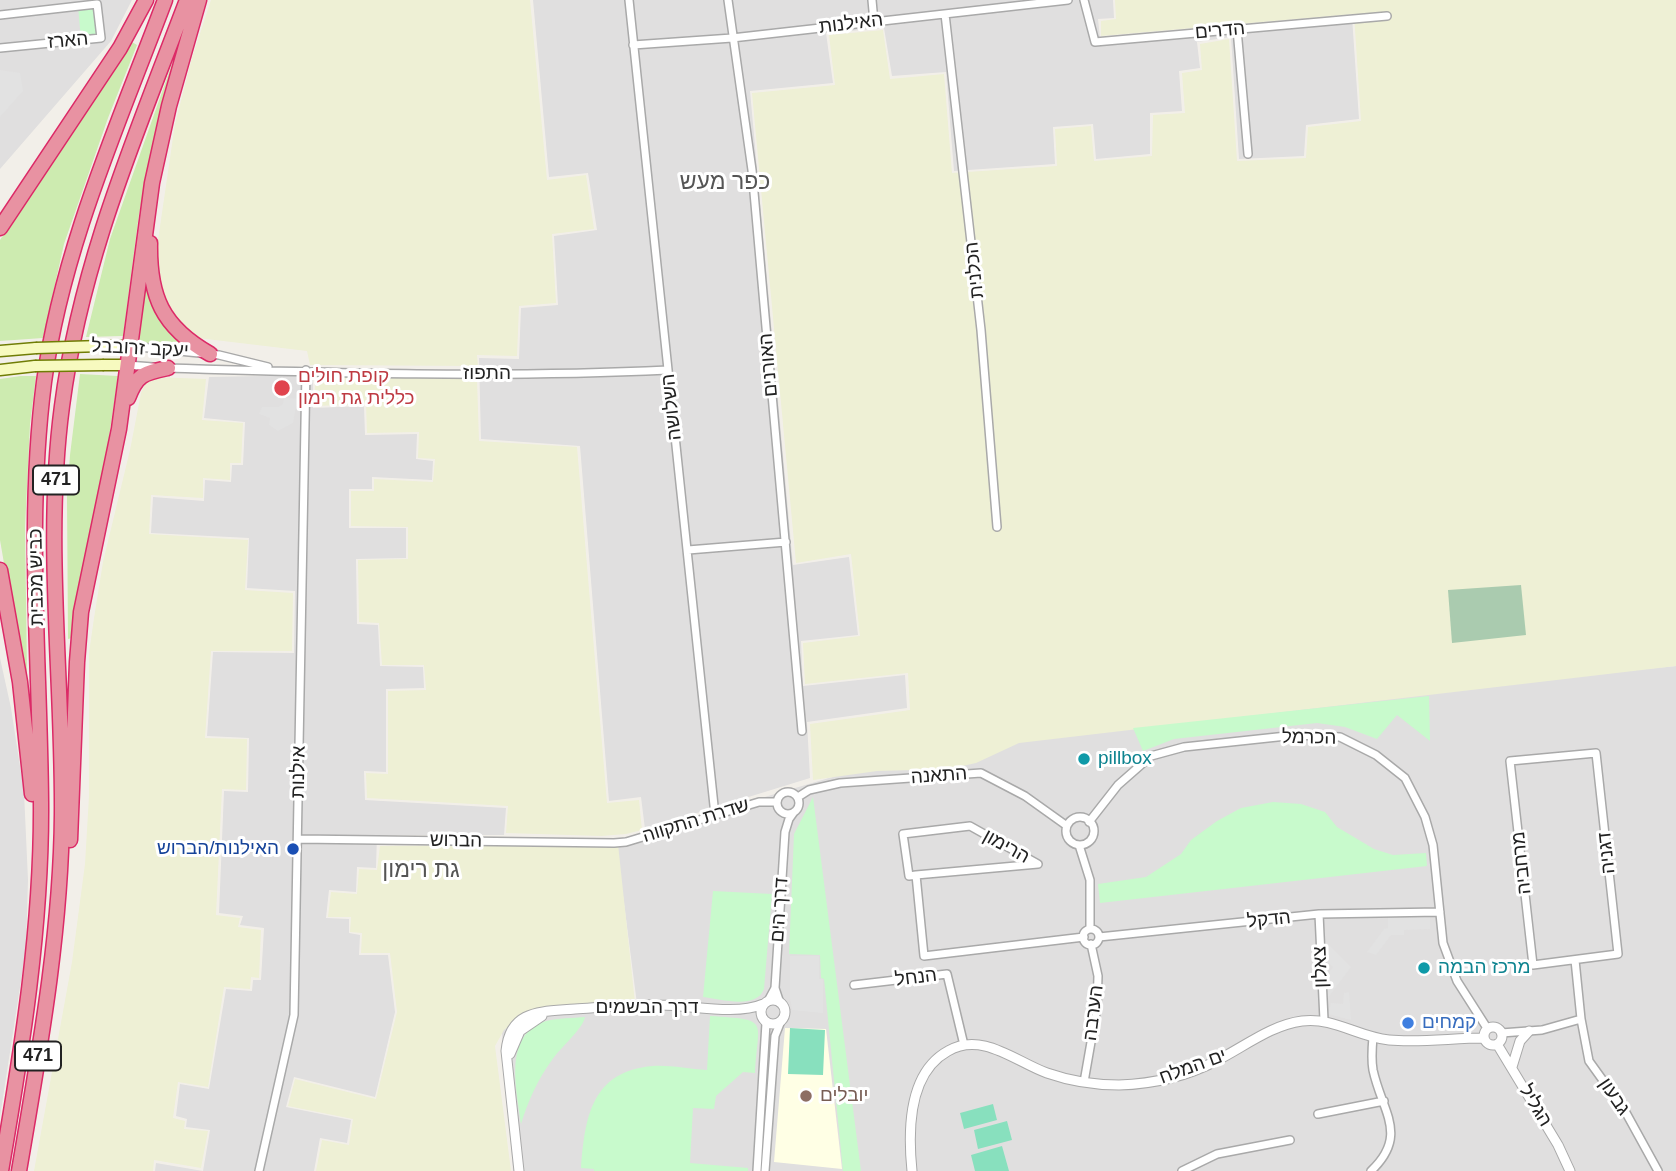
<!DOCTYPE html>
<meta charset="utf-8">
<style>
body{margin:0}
canvas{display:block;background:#f2efe9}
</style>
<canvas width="1676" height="1171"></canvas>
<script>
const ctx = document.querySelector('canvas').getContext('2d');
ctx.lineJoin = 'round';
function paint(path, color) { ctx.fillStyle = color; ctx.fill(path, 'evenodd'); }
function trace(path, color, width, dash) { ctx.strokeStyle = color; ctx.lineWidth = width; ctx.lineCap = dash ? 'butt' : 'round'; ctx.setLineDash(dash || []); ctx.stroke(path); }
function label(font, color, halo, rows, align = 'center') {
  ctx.font = font + ' Arial,Heebo,sans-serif'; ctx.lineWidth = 6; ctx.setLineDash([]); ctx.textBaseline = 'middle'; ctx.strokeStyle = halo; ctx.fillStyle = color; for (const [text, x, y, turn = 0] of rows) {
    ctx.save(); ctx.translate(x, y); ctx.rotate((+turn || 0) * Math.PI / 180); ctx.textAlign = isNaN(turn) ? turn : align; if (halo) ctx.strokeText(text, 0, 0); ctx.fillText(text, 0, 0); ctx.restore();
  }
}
const residential = new Path2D(`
 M0,0H132L111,41L0,169Z
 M533,0H1113L1114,18L1098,19L1100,38L1352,17L1359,119L1306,125L1304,156L1239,159L1231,37L1197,42L1200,68L1179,71L1182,111L1150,113V154L1096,159L1093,124L1053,127L1055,164L954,171L946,72L892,76L884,28L826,33L833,83L750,91L793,565L849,557L858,635L801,641L803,686L905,675L907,708L807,722L810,778L645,829L641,797L609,801L580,446L481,439L479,358L519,359L521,308L558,305L554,236L597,230L588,173L549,177Z
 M313,375V408L364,406L365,435L417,434L416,459L433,461L432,480L372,477V489H349V528H406V558L356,559L357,624L378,625L380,666L423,667L424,688L386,689V772L364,771L365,800L506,808L504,835H377L376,868L357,867L356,892L329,890L326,918L349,919V933L360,935L359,955H388L395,1012L375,1097L294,1077L286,1107L351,1120L347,1143L320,1138L314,1171H155L156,1163L203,1171L210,1130L186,1127L187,1119L176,1116L180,1084L209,1089L226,989L252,991L253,980H261L264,928L240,925L243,916L219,913L224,791L248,792L249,738L207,736L213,652L294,653L295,591L247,588L249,538L151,533L153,497L204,501L205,480L231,482L232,465H243L245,422L204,418L209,377Z
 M0,658L11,708L24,792L28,880L26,948L0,1117Z
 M1676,666V1171H513L500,1008L637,1004L616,841L927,749L1272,707Z`);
const education = new Path2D(`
 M785,1028L826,1029L842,1169L774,1162Z`);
const farmland = new Path2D(`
 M211,0H530L547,180L586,175L594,229L552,234L556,303L519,306L517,356L477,355L478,366L310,365L307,351L198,338L179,324L162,296L158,272V240L175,124L192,58Z
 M1115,0H1676V666L1019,743L976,763L949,769L877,771L813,780L810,724L910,710L908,673L805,684L803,643L860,636L851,554L796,563L752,93L835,85L829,35L883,30L890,79L944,74L952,173L1057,166L1055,129L1091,126L1094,161L1152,156L1153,115L1185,113L1182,73L1202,70L1200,44L1229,39L1237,161L1306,158L1308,127L1361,121L1354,14L1101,36V21L1116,19Z
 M315,373L477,379L479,441L577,447L607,803L639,800L642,830L626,834L601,836L506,833L508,806L367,798L366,773L388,774V691L426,690L424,665H382L379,623L359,622L358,560L408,559V527L351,526V491H374V479L433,482L435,459L418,458L419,432L367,433L366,404L315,406Z
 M153,377L206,379L202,420L243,423L241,463H230V480L203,478V498L151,495L149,534L248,540L245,590L293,593L292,651H211L205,738L247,739L246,790L222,789L216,915L240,918L238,927L261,930L259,978L251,977L250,989L224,987L208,1087L178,1082L173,1118L185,1121L184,1129L208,1131L201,1168L154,1160L153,1171H34L72,962L85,864L89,796V653L94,618L103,562L130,450L141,393L146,382Z
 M618,844L635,1003L526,1012L504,1030L495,1046L511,1171H316L322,1140L349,1145L353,1119L288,1106L295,1079L376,1099L397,1012L390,953H361L362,933L350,932L351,917H328L331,892L357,894L359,869L377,870L380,846Z`);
const grass = new Path2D(`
 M132,42L137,45L108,118L64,244L43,338L0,341V240Z
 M173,61L177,62L149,164L139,214L123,336L86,337L110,239Z
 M147,271L186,342L185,347L132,343Z
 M80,374L118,376L104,471L72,638L68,639L67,497L70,455Z
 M21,376H36L30,424L25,527L27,672L23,674L0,540V379Z`);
const cemetery = new Path2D(`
 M1521,585L1526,635L1452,643L1448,590Z`);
const park = new Path2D(`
 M97,4L101,38L81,40L78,6Z
 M1429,696L1430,741L1397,715L1377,739L1345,727L1317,723L1174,739L1143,751L1133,728Z
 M813,797L861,1171H843L824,979L821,978L820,955L789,954L794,834Z
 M1273,802L1301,804L1325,812L1337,827L1374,849L1393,855L1426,853L1427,866L1100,903L1098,884L1146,877L1181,854L1191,840L1217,821L1241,808Z
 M713,891L772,894L764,989C756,1010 721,999 703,997Z
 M710,1016C771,1020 758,1019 755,1073L743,1072L716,1096L714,1109L693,1108L690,1163L748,1168V1171H594V1169L581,1168C585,1118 591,1071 653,1066C670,1065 689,1069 707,1070Z
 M585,1017C583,1029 560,1048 552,1060C538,1079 528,1101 521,1124C517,1090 502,1035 546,1021C559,1018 573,1018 585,1017Z`);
const pitch = new Path2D(`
 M790,1028L825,1030L823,1075L788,1074Z
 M993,1104L997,1120L964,1129L960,1113Z
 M1007,1121L1012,1140L978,1149L974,1130Z
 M1002,1146L1009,1171H975L971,1155Z`);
const parking = new Path2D(`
 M0,70L20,73L23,91L0,117Z
 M284,398L306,399L305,405L296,406L293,423L278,431L269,425L270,418L259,414L262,407H278L283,404Z
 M1430,916V929L1404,930V935H1391L1376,955L1367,952L1384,929L1388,928V918Z
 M1322,938L1351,967L1327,999L1325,977L1333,967L1324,959Z
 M790,956H819V979H823V1013L792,1010L790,999Z
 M1349,992L1351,1020L1328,1014L1331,1003L1343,1004L1344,993Z`);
const minor = new Path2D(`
 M629,0L715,815
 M728,0L752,170L802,731
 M872,0L874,22
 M1084,0L1095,42L1387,16
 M945,14L981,330L997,527
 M0,15L97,4L101,38L0,48
 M1237,29L1248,154
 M633,45L732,38L1068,0
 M129,346L219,355L268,367
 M127,365L153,367
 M165,368C333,373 501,378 668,370
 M688,550L786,542
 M1596,753L1618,954L1533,965L1510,761Z
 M777 803a11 11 0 1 1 22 0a11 11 0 1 1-22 0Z
 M798,797L809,790L840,783L981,773L1025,796L1067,826
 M1066 831a14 14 0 1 1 28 0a14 14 0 1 1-28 0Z
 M1089,822L1118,785L1151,756L1184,747L1296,735L1340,737L1376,755L1405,778L1425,817L1433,845L1443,943L1457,981L1487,1028
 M298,839L614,843L626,842L759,802H777
 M1079,845L1090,880V929
 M916,875L1038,864L970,826L903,834L909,876L916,875L924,956L1084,937
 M1319,914L1324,1020
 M1083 937a8 8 0 1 1 16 0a8 8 0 1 1-16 0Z
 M1099,937L1319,914L1440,912
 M854,985L947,974L964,1045
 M768,1001L775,988
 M780,1003L775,988L785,832L789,819L794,812
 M1581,1019L1589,1061L1625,1111L1658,1171
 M1501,1033L1542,1030L1581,1019L1575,960
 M1084,1082L1097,1008L1098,976L1091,944
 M1318,1114L1384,1101
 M259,1171L294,1015L306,370
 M757,1171L766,1023
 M765,1171L775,1036L781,1021
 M1182,1171L1217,1154L1290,1140
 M1371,1171C1409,1135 1382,1112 1373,1070C1371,1059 1372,1048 1373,1037`);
const tertiary = new Path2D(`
 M761 1012a12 12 0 1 1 24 0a12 12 0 1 1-24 0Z
 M1484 1036a9 9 0 1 1 18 0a9 9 0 1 1-18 0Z
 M1497,1044L1558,1145L1570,1171
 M510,1054L520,1031L542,1016
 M1512,1067L1520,1041L1529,1031
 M519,1171L506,1051C510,1009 541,1012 575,1009C604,1007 632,1004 661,1005C691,1005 736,1016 763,1004
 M912,1171C908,1132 908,1073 948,1051C982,1031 1016,1062 1047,1073C1070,1081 1095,1085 1119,1085C1153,1084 1187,1076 1216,1061C1244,1047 1271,1025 1302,1021C1334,1017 1358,1037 1389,1040C1420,1043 1453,1038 1484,1038`);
const secondary = new Path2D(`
 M101,346H129
 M0,351L36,348
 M104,365H126
 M0,370L35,366`);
const motorway = new Path2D(`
 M0,228L120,48L146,0
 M150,243C149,296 162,327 210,354
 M128,398C137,374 144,373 168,368
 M0,570L20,682L32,794
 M70,840L77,662L81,612L119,429L152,183L169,106L199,0
 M1,1171C22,1049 42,926 41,802C40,662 26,522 44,382C62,249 118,125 165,0
 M19,1171C39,1053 61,934 62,814C63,678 44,541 62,406C81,261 136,135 187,0`);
const secondaryBridge = new Path2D(`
 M36,348L101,346
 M35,366L104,365`);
const markers = [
 [282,388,9,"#e0444e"],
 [1084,759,7,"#0f9aa8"],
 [293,849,7,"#1a4fb4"],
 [1424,968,7,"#0f9aa8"],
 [1408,1023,7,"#3f7fe0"],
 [806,1096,7,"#8d6e63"]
];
const shields = [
 [56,480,46],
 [38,1056,46]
];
const shieldNames = [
 ["471",56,480],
 ["471",38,1056]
];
const streetNames = [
 ["האילנות",851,24,-7],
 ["הדרים",1220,31,-5],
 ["הארז",68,41,-5],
 ["הכלנית",975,270,-96],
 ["יעקב זרובבל",140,349,3],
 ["האורנים",769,365,-95],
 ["התפוז",487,374],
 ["השלושה",672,407,-96],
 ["כביש מכבית",37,577,-91],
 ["הכרמל",1309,738,1],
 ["אילנות",299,772,-89],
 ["התאנה",939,776,-4],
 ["שדרת התקווה",696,821,-17],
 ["הברוש",456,841,1],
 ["הרימון",1006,847,29],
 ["דגניה",1607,853,-96],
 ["מרחביה",1522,863,-96],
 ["דרך הים",780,910,-86],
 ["הדקל",1269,920,-6],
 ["צאלון",1321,967,-92],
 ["הנחל",916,978,-7],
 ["דרך הבשמים",647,1008],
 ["הערבה",1094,1013,-83],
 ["ים המלח",1193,1067,-20],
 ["גבעון",1614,1097,56],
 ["הגליל",1535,1106,59]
];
const healthNames = [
 ["קופת חולים",298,377],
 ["כללית גת רימון",298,399]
];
const cultureNames = [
 ["pillbox",1098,759],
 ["מרכז הבמה",1438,968]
];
const transitNames = [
 ["האילנות/הברוש",279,849]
];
const shopNames = [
 ["קמחים",1422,1023]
];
const educationNames = [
 ["יובלים",820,1096]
];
const quarterNames = [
 ["כפר מעש",725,183],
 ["גת רימון",421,871]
];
paint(residential, '#e0dfdf');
paint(education, '#ffffe5');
paint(farmland, '#eef0d5');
paint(grass, '#cdebb0');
paint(cemetery, '#aacbaf');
paint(park, '#c8facc');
paint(pitch, '#88e0be');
paint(parking, '#e2e2e2');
trace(minor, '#a9a9a9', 10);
trace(tertiary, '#a9a9a9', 11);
trace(secondary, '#707d05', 13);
trace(motorway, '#dc2a67', 17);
trace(minor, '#fff', 7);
trace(tertiary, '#fff', 9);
trace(secondary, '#f7fabf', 10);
trace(motorway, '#e892a2', 14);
trace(secondaryBridge, '#707d05', 13, []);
trace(secondaryBridge, '#f7fabf', 10);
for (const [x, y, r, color] of markers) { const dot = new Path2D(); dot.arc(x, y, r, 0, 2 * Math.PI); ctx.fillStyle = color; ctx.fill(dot); trace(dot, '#fff', 2.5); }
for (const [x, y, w] of shields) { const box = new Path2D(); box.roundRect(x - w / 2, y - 14.5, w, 29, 5); ctx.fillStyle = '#fff'; ctx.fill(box); trace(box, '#222', 2); }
label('bold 18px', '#222', null, shieldNames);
label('19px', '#222', '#fff', streetNames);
label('19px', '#be3a42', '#fff', healthNames, 'left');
label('19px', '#0d838f', '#fff', cultureNames, 'left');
label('19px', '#164399', '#fff', transitNames, 'right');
label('19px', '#366cbe', '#fff', shopNames, 'left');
label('19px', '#785e54', '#fff', educationNames, 'left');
label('23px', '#555', '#fff', quarterNames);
</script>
